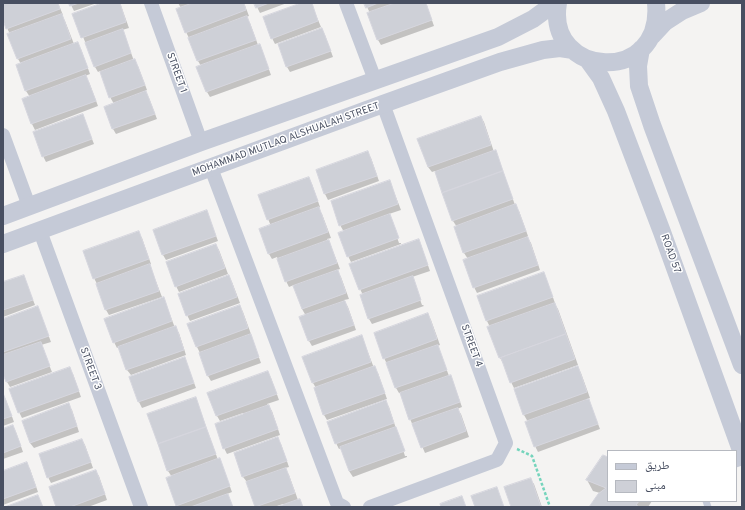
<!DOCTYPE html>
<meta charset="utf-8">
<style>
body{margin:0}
#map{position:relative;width:745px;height:510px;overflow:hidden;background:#f4f3f2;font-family:Overpass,"Noto Naskh Arabic",sans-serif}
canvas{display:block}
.frame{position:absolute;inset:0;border:4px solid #484f61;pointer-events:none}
.legend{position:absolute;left:607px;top:450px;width:130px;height:52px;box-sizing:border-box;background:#fff;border:1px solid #b6b9c0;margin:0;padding:5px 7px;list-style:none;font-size:12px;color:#484f61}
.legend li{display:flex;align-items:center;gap:8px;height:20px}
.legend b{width:20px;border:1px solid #b6b9c0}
</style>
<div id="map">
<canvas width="745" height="510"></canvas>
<div class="frame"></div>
<ul class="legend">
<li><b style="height:5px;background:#c5cad7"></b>طريق</li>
<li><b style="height:11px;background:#ced0d7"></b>مبنى</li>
</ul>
</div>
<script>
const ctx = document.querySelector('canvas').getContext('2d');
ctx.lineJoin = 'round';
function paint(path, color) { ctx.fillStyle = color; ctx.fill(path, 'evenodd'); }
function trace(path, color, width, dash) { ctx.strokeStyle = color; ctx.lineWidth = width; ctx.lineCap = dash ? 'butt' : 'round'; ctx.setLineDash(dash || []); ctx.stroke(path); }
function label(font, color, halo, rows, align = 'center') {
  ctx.font = font + ' Overpass,sans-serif'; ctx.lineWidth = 3; ctx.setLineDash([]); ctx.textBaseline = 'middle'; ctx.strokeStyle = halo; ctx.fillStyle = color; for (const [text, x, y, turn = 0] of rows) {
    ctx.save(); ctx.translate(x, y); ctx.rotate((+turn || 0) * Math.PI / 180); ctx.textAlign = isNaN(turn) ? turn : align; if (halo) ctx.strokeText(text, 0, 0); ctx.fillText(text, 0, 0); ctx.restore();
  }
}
const shadow = new Path2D(`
 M3,3H58L63,15H62L65,21L74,44L77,43L81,49L90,74L85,76L89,82L98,106L35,130L32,124L23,100L30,97L26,91L17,65L21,64L18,59L10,34L7,28L3,17Z
 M70,3H97L74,11Z
 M105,3H120L129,28L122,30L125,36L134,61L138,66L147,90L145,91L149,98L157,119L116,134L113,129L105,107L114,104L110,97L100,71L98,72L95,67L74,14Z
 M178,3H244L249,16L246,17L250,23L258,45L262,50L271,75L210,97L207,92L197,67L201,66L198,61L189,38L186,32L181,8Z
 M255,3H287L260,13Z
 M304,3H311L321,27L275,44L272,38Z
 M365,3H426L434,26L381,45L378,40L368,14L370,13Z
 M322,29L325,35L333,57L290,72L287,67L279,45Z
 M481,117L484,122L494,152L495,151L498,157L515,205L519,211L528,236L527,237L531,243L540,270L477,293L474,287L468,259L464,253L457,227L453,221L435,171L432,172L428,167L418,139Z
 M85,121L94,144L46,162L43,156Z
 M368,153L371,158L379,181L328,200L325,194L317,171Z
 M309,178L312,184L320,207L318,208L322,214L331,238L327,239L331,246L340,269L337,270L341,277L349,299L344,300L348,307L356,330L312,346L309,341L301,318L306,316L302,309L294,285L289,287L286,281L277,257L272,259L269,254L271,226L268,219Z
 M389,181L392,187L401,210L389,214L392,220H391L399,243H401V244L351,262L348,256L344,232L340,225Z
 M206,212L209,217L218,241L166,260L163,255Z
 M138,232L142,238L151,264L149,265L152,271L162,297L109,315L106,310L97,284L94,278Z
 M418,240L421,245L430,271L412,277L422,305H423L424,306L372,324L369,319L361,296L363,295L360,289Z
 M216,245L219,250L228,274L179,292L176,286Z
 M23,276L26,282L35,305L3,317V284Z
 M229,276L232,282L240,303L190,321L187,315Z
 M546,278L555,303H554L558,309L578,365L514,388L511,382L504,363H503L500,358L489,327H490L487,321L478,296Z
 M166,304L175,328L179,333L186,355L131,375L127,370L119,347L117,348L114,342Z
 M240,306L243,312L251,334H250L253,341L261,363L211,381L208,376L200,353L197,347L189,325Z
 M40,313L51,342L41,345L52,372L10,387L7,382L3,371V320Z
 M428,314L431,320L440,345L437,346L440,352L449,376H450L453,382L462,407L457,409L461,414L469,437L425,453L410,419L400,393H399L396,388L387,364L384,358Z
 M361,337L364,342L374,368V367L378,373L387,399L327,420L324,415L315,389L316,388L313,383L303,357Z
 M187,364L196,388L142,408L139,402L130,378Z
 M578,367L581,373L590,398L587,399L591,406L600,429L538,452L535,446L528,422L524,415L515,390Z
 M70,369L73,374L81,397L22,418L19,412Z
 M268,372L271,378L279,400L267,404L272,411L280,435L227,454L224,448L243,415V413L220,421L217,416Z
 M3,394L6,400L14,422L3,426Z
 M195,398L198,404L218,460L222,465L232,492L227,494L233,507H178L177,505L172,477L168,471L148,415Z
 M386,402L389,407L405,456H407V457L353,477L349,471L341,448L339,449L336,443Z
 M68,405L72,410L79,432L34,448L30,443Z
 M13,426L16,432L23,452L3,459V430Z
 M278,439L281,444L289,467L285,468L289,475L298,500H300L303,507H280L284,505L283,504L274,507H256L247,482L243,477L235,454Z
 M82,440L85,445L93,468L51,483L48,477Z
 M608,458V501H652L648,507H590L600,493L593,491L587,480Z
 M27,464L30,469L38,492L3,505V472Z
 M95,471L99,476L107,500L88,507H57Z
 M530,479L534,484L542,507H512Z`);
const building = new Path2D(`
 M3,3H58L60,9L6,29L3,20Z
 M69,3H79L70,6Z
 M102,3H120L126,22L81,38L72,14Z
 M193,3H244L246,10L185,33L176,9Z
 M254,3H269L256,8Z
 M301,3H312L318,21L271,39L263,17Z
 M364,3H378L366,8Z
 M395,3H426L432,20L377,40L367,13Z
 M62,14L71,39L17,59L7,34Z
 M247,16L256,40L197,61L188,38Z
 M322,28L331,51L286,67L278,44Z
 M123,29L131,53L94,67L85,43Z
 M78,42L88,68L25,91L16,65Z
 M260,44L269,69L206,92L196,67Z
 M135,59L145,85L109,98L100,72Z
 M86,75L96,101L31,124L22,99Z
 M146,91L155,114L112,129L104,107Z
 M83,114L92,139L42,157L33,132Z
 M481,116L491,145L428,167L417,139Z
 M496,150L503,171L442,193L435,172Z
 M368,151L377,176L324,194L316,170Z
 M503,171L513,199L452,221L442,193Z
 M309,177L318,201L267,220L258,195Z
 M390,180L398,204L339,226L331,201Z
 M516,204L526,231L463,253L454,227Z
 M319,207L328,232L268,254L259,229Z
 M207,210L216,236L162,255L153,230Z
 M390,214L399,238L347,257L338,233Z
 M139,231L149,259L93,279L83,251Z
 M528,237L538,265L473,288L463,260Z
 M419,239L428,265L359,290L349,264Z
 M329,240L337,263L285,282L277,259Z
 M216,244L225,268L175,287L166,262Z
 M150,264L159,291L105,310L96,284Z
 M338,270L346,293L302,309L293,286Z
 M544,272L553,297L486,321L477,296Z
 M24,275L33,300L3,310V282Z
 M229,275L237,297L186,316L178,294Z
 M413,276L421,300L368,319L360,295Z
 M164,297L172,321L113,343L104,319Z
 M345,301L354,325L308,341L299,317Z
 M555,303L566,334L499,358L487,327Z
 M240,305L248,328L196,347L187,324Z
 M38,306L49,336L3,352V319Z
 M428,313L437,339L383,359L374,333Z
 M176,326L184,350L126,370L118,347Z
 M251,334L259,357L207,376L199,353Z
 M566,334L575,359L510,383L501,358Z
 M362,335L371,362L312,383L302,357Z
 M41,342L50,366L6,382L3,374V355Z
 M438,345L447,370L395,388L386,363Z
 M185,357L194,383L138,402L129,377Z
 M375,366L385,393L323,415L314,388Z
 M578,366L587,392L523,415L514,389Z
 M70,367L79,391L18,413L9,389Z
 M268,371L277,394L216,416L207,393Z
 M451,375L460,402L409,420L400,393Z
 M3,393L12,416L3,419Z
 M196,397L206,427L158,444L147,414Z
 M589,399L598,424L534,447L525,422Z
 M386,400L394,423L335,444L327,422Z
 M69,403L77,426L30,443L22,421Z
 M269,405L278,429L223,449L215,424Z
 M458,408L466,431L421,448L412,424Z
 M13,425L21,446L3,453V429Z
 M206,427L216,454L167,471L158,444Z
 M396,427L405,451L349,471L340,447Z
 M278,437L287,461L242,477L234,453Z
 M82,439L91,462L47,478L39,454Z
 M603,455L608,457V501H639L636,505L639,507H589L598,494L606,488L586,480Z
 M220,458L230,486L176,506L166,478Z
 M27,462L36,487L3,499V471Z
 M286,468L295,493L255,507L246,482Z
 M96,470L105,494L70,507H56L49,487Z
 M531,478L541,507H511L504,487Z
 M497,487L504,507H475L471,496Z
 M228,494L233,507H191Z
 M38,495L43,507H5Z
 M462,496L466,507H441L440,504Z
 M300,499L303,507H277Z`);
const path = new Path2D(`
 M517,449L532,456L550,507`);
const service = new Path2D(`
 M736,464L742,462
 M706,501L708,507`);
const minor = new Path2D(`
 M151,3L201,142
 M346,3L375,80
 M3,135L29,206
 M211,168L337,503L344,507
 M40,231L141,507
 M370,507L497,460L506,443L383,104`);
const tertiary = new Path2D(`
 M558,3C545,78 664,86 656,3
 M652,36L665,22L682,11L701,3
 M641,49L638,66L639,86L652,125L742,365
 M588,60L601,78L616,111L662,232L742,453
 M3,216L201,142L498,37L533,19L555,3
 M3,244L383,104L500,62L543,50L560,48L573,50`);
const streetNames = [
 ["STREET 1",176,73,70],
 ["MOHAMMAD MUTLAQ ALSHUALAH STREET",286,140,-20],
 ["ROAD 57",670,254,70],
 ["STREET 4",471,346,70],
 ["STREET 3",90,369,70]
];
paint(shadow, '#0003');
paint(building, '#ced0d7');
trace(building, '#d6d6de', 1);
trace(path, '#75d4bc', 2.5, [3, 2]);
trace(service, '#c5cad7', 7);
trace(minor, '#c5cad7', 14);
trace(tertiary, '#c5cad7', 18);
label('10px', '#484f61', '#fff', streetNames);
</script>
